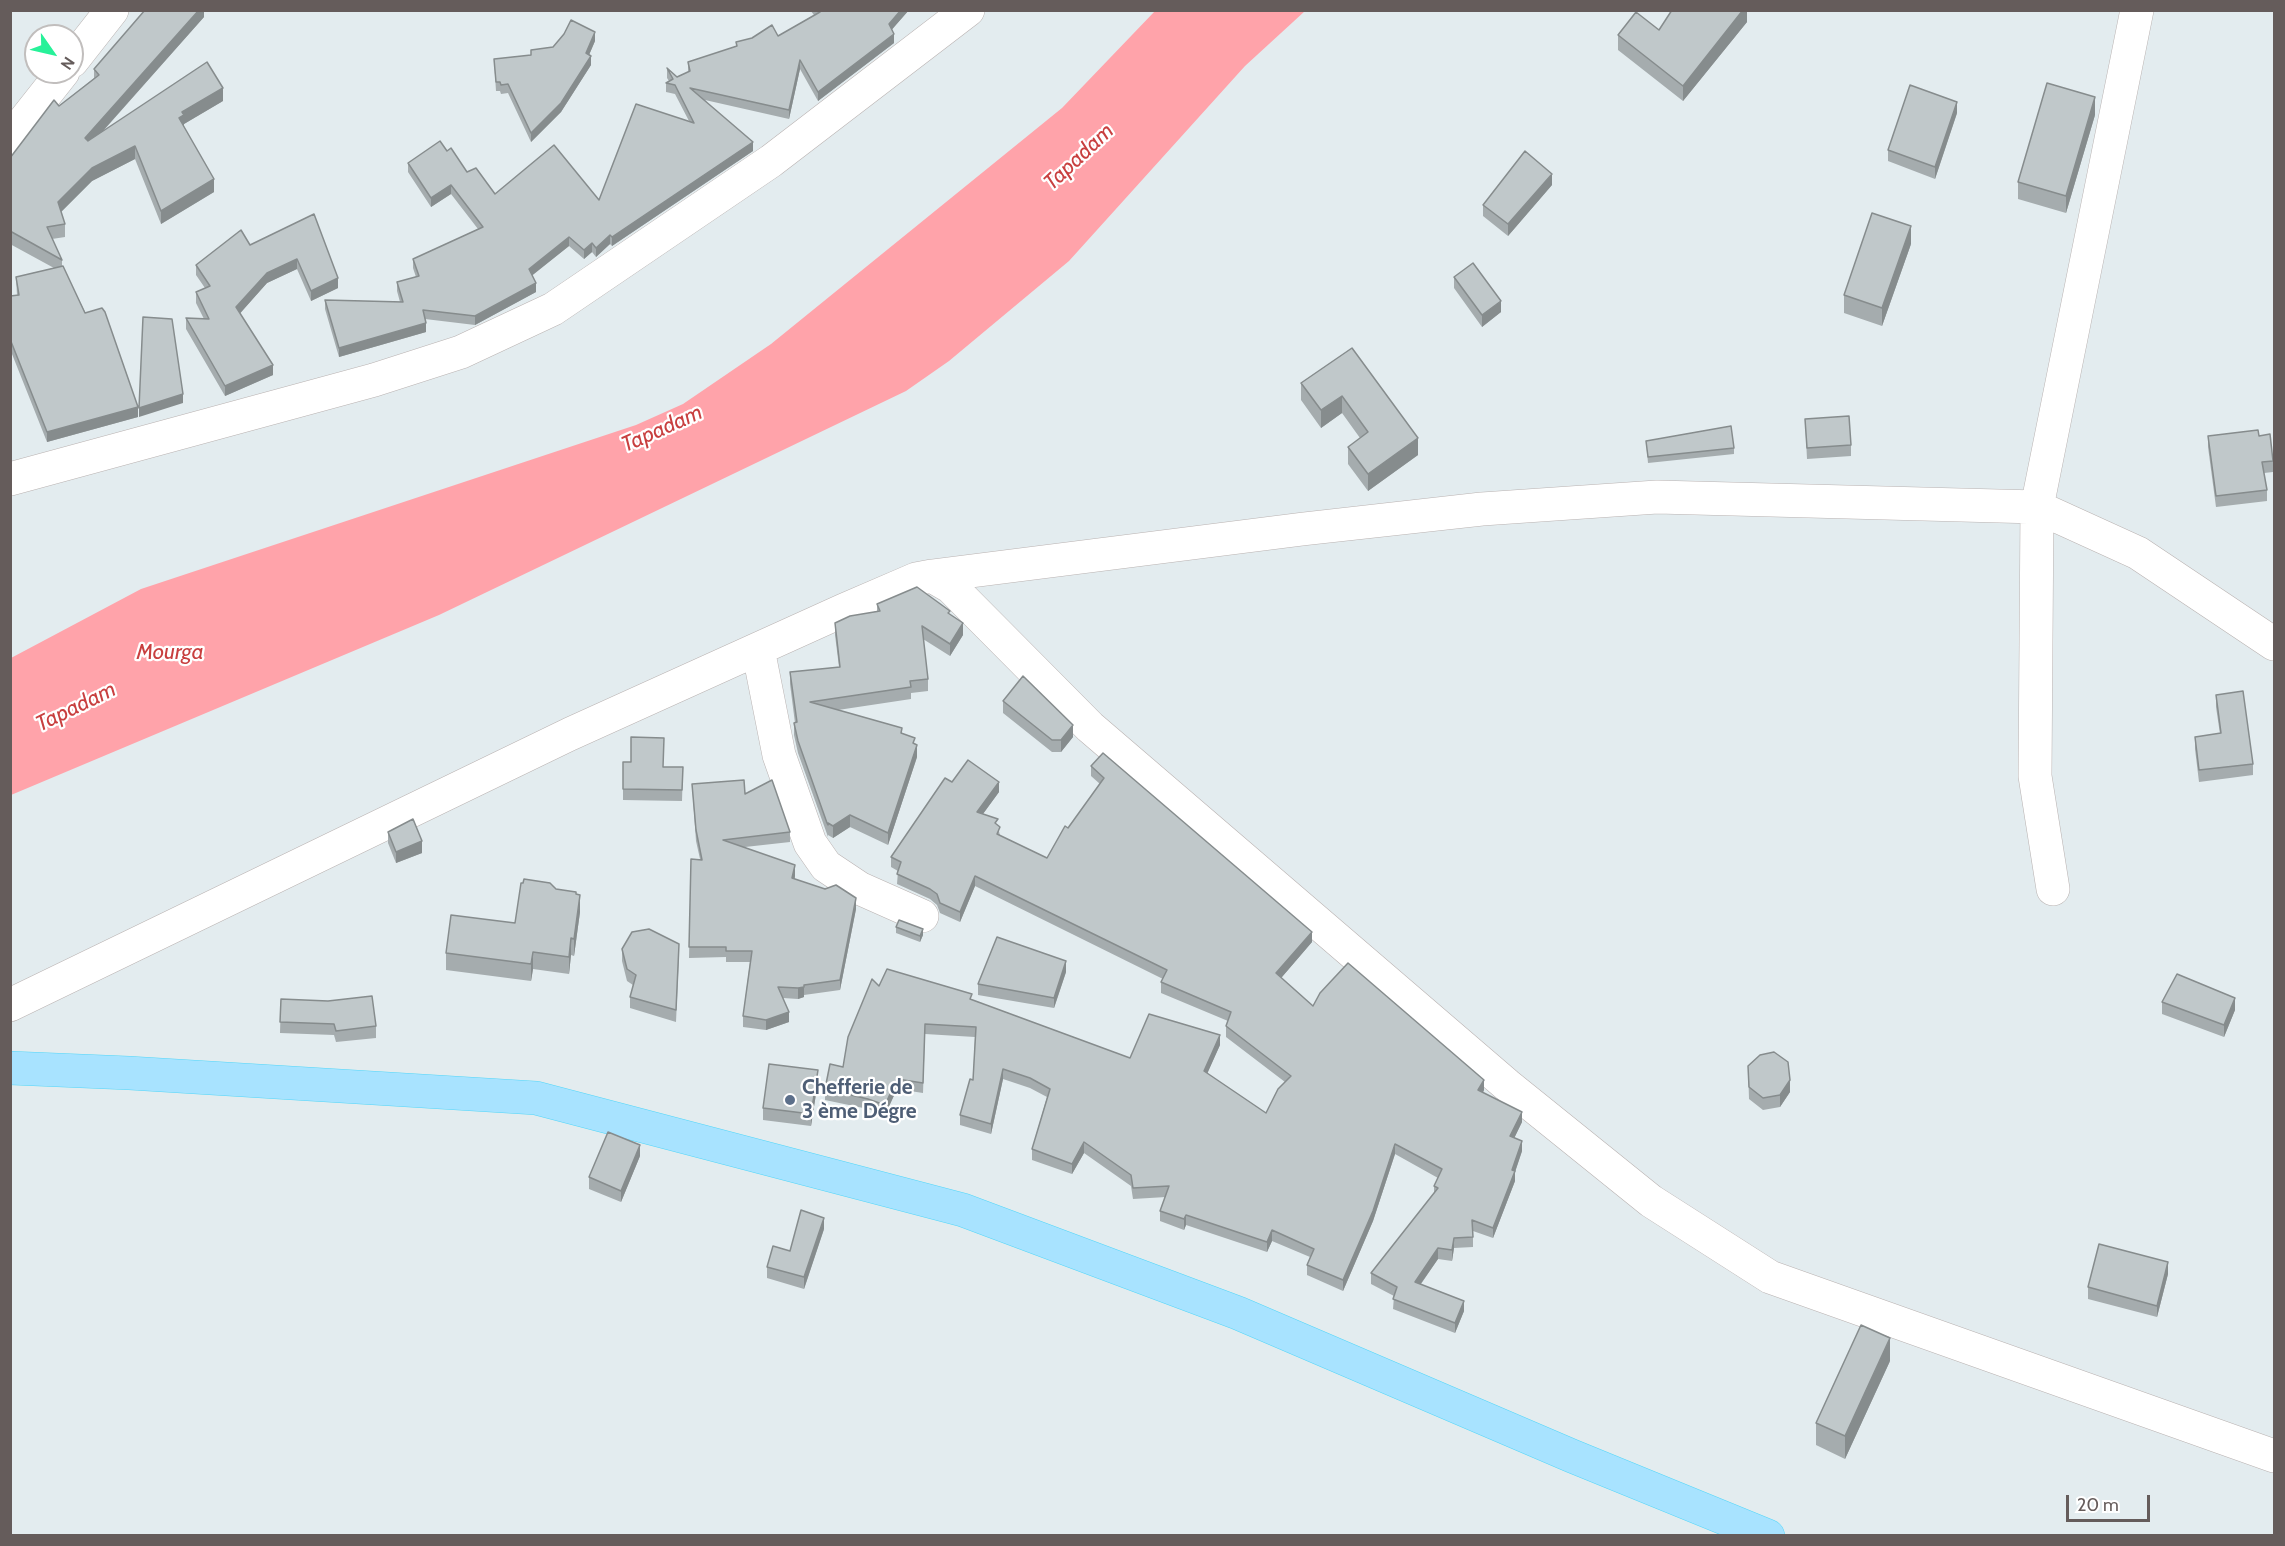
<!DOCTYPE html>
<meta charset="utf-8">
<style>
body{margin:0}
#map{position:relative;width:2285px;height:1546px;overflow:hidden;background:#e3ecef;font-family:Cabin,sans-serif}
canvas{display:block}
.frame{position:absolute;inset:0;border:12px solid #655c5b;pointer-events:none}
.north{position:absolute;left:24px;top:24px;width:60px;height:60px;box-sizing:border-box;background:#fff;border:2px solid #c1bebd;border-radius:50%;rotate:124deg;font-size:16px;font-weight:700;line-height:24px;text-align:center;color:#655c5b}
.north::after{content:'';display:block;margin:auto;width:21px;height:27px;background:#27f199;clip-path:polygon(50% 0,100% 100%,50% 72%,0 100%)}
.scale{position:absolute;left:2066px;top:1495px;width:84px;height:27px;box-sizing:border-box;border:3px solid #655c5b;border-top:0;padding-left:8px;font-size:18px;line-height:21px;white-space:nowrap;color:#655c5b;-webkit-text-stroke:4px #fff;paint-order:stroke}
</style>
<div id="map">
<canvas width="2285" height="1546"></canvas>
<div class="frame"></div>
<div class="north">N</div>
<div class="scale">20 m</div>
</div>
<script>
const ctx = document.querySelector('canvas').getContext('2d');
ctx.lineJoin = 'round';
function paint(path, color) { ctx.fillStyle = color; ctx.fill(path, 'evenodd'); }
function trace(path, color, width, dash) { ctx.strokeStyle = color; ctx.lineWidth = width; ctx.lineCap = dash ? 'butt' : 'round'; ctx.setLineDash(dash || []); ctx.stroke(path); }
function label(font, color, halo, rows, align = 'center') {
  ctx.font = font + ' Cabin,sans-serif'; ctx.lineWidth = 4.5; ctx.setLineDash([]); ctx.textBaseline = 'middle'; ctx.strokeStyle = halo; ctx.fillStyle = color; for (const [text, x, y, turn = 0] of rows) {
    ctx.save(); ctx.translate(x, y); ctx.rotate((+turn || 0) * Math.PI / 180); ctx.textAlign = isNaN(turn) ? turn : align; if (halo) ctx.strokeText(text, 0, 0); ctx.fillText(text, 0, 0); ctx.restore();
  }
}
const water = new Path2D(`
 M1155,11H1305L1245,66L1069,261L949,361L906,391L439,615L11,795V658L141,589L636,425L683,404L771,344L1062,108Z`);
const minor = new Path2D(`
 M72,61L112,10
 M10,139L63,72
 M10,479L374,380L461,352L553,309L771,161L968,10
 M932,576L951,587L1090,727L1507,1085L1651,1201L1770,1277L2274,1456
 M758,649L779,755L810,843L826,866L859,888L922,916
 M2053,889L2035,776L2037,507L2137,10
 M10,1005L570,734L844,610L916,579L932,576L1303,529L1482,509L1657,497L2037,507L2138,553L2274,644`);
const major = new Path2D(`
 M10,1068L129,1073L536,1098L963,1210L1238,1313L1572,1456L1768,1536`);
const wall = new Path2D(`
 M204,10V17L104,130L223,101L184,124V127L214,192L161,224L135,159L92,181L61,212L65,224V237L52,239L62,260V266L138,417L47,442L10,349V296L17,295L16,277L54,268L10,244V158L59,106L94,78V69Z
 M810,10H909L891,30L894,43L818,101L800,69L789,119L705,100L753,151L612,246L610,244L596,257L592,252L584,259L569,246L532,275L536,292L475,325L425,319L426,332L339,357L325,309V300L400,302L397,291V282L416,277L413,268V259L478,229L451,194L431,207L408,172V163L447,151L467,172L495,194L599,200L689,121L675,94L666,92V83L669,81L667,78V68L677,77L688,72V62L736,47V42L778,36L814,15Z
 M1747,10V22L1683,101L1618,50V35L1659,30Z
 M595,41L589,55L591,65L561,112L531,142L508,93L501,94L500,91H496L494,59L531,55V50Z
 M1957,113L1935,179L1888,161V150Z
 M2095,115L2066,213L2018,199V182Z
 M1552,185L1508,236L1483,216V205Z
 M314,214L338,288L311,301L297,269L267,283L240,313L273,375L225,396L186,329V318L204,319L196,303V292L205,288L196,275V265L250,245Z
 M1911,244L1882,326L1844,313V295Z
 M1454,277L1501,312L1482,327L1454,288Z
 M1352,348L1418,455L1368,491L1348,464V447L1360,438L1342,413L1321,428L1301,400V383Z
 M1805,419L1851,445V456L1807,459Z
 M2208,436H2259L2273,461V472L2264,473L2267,490V501L2216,507L2208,447Z
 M1646,441L1734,448V454L1648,463Z
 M877,604L950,614L963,635L950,656L923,639L928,679V691L911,693V699L838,710L902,733L915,744L917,757L888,845L850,827L833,838L828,835V837L827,834L798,753L794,735V723H795L790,684V672L839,667L835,635V623L877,611Z
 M2216,695L2253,764V775L2199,782L2195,749V737L2220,734L2216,707Z
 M1003,701L1073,737L1061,752H1052L1003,713Z
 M623,762L663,767H683L682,801L623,800Z
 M1091,766L1312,942L1281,978L1313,1006L1484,1090L1483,1093L1522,1122L1514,1138L1522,1151L1515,1172V1181L1493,1238L1473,1231V1247L1454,1248L1452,1261L1438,1259L1421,1284L1464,1311L1455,1333L1393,1309L1394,1296L1371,1284V1273L1434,1194V1186L1438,1178L1395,1154L1373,1221L1343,1291L1307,1275V1265L1310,1257L1272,1241L1267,1252L1186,1225L1184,1230L1160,1221V1211L1166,1197L1133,1199L1131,1186L1084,1153L1072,1174L1032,1160V1149L1047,1097L1030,1088L1003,1079L991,1134L960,1125V1115L973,1080L975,1037L925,1034L923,1093L897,1089L885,1115L868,1109L825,1100V1089L843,1067L879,986L972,1000L1130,1058L1220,1045L1207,1073L1266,1113L1285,1082L1226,1037V1026L1228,1021L1161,993V982L1163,979L975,886L960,922L940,913L937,905L930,899L897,884L898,871L891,867V857L952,782L999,792L983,814L998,826L1000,836L1047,858L1100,784L1091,776Z
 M692,784L745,794L790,832V842L745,847L795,876V879L856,909L840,990L804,995V997L798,999L783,998L789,1022L766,1030L743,1027V1016L750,962H726V957L689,958L691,859H700L696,841Z
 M388,832L422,853L396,863L388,843Z
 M580,912L574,956L571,955L569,974L533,969L531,981L446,970V953L515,923Z
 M896,927L923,935L920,942L896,933Z
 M622,949L679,955L676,1022L630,1008V997L633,985L627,981L622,961Z
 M1066,972L1054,1008L978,995V984Z
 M281,999L376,1026V1038L336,1042L334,1035L280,1033Z
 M2162,1002L2235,1010L2224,1037L2162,1014Z
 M1748,1066L1790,1092L1780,1107L1763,1110L1749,1099Z
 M818,1081L811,1126L763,1120V1108Z
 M640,1156L621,1202L589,1189V1177Z
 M824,1229L804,1289L767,1278V1267Z
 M2168,1274L2157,1317L2088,1299V1287Z
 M1890,1361L1845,1459L1816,1445V1423Z`);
const shadedWall = new Path2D(`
 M199,10H204V17L85,151V138Z
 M901,10H909L889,33V24Z
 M1743,10H1747V22L1683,101V86Z
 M595,32V41L586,62V53Z
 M894,34V43L818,101V92Z
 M591,56V65L561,112L531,142V133Z
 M800,60V69L789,119V110Z
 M223,88V101L184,124V128L179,118L182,112Z
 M2095,97V115L2066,213V196Z
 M1957,102V113L1935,179V167Z
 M753,142V151L612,246V237Z
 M135,146V159L92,181L58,215V202L92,168Z
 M1552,174V185L1508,236V224Z
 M214,179V192L161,224V211Z
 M451,185V194L431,207V198Z
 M1911,226V244L1882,326V308Z
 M610,235V244L596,257V248Z
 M569,237V246L529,278V269Z
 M592,243V252L584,259V250Z
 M297,259V269L267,283L236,318V307L267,273Z
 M338,278V288L311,301V291Z
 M536,283V292L475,325V316Z
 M1501,301V312L1482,327V315Z
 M426,323V332L339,357V348Z
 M273,365V375L225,396V386Z
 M183,394V403L139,417V408Z
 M1342,396V413L1321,428V410Z
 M138,407V417L47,442V432Z
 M1418,438V455L1368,491V474Z
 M963,623V635L950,656V644Z
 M1073,725V737L1061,752V740Z
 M917,745V757L888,845V833Z
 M999,782V792L977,822V812Z
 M850,815V827L833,838V826Z
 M422,841V853L396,863V852Z
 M795,865V876L792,888V878Z
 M975,876V886L960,922V912Z
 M580,895V912L574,956V939Z
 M856,898V909L840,990V980Z
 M923,929V935L920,942V936Z
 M1312,932V942L1276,984V973Z
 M571,938V955L569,974V957Z
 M533,952V969L531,981V964Z
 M1066,961V972L1054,1008V998Z
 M804,987V997L798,999V988Z
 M2235,998V1010L2224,1037V1025Z
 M789,1012V1022L766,1030V1020Z
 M1220,1035V1045L1204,1081V1071Z
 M1003,1069V1079L991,1134V1124Z
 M818,1070V1081L811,1126V1114Z
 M897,1079V1089L885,1115V1105Z
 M1484,1080V1090L1478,1100V1090Z
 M1790,1080V1092L1780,1107V1095Z
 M1522,1112V1122L1510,1147V1136Z
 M1522,1141V1151L1515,1172V1181L1493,1238V1228Z
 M1084,1142V1153L1072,1174V1164Z
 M1395,1144V1154L1373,1221L1343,1291V1280Z
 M640,1145V1156L621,1202V1191Z
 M1186,1215V1225L1184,1230V1219Z
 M824,1218V1229L804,1289V1277Z
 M1272,1230V1241L1267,1252V1242Z
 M1454,1238V1248L1452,1261V1250Z
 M1438,1248V1259L1415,1292V1282Z
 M2168,1262V1274L2157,1317V1306Z
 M1464,1301V1311L1455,1333V1323Z
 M1890,1338V1361L1845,1459V1436Z`);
const building = new Path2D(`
 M145,10H199L85,138L88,141L207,62L223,88L182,112L184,115L179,118L214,179L161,211L135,146L92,168L58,202L65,224L47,227L62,260L10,231V158L54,100L59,106L99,75L94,69Z
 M818,10H901L889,24L894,34L818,92L800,60L789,110L690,88L753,142L612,237L610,235L596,248L592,243L584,250L569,237L529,269L536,283L475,316L423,310L426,323L339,348L325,300L403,302L397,282L419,276L413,259L483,227L451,185L431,198L408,163L440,141L447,151L451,148L467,172L476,168L495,194L554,145L599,200L636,104L694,123L675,85L666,83L673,79L667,68L677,77L690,71L688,62L737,46L736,42L752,38L772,25L778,36L820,12Z
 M1672,10H1743L1683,86L1618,35L1636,12L1659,30Z
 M571,20L595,32L586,53L591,56L561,103L531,133L508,84L501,85L500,82H496L494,59L531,55V50L553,47L564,34Z
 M2047,83L2095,97L2066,196L2018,182Z
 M1910,85L1957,102L1935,167L1888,150Z
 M1525,151L1552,174L1508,224L1483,205Z
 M1872,213L1911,226L1882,308L1844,295Z
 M314,214L338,278L311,291L297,259L267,273L236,307L273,365L225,386L186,318L209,319L196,292L210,286L196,265L241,230L250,245Z
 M1473,263L1501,301L1482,315L1454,277Z
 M63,266L85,313L102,308L105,312L138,407L47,432L10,339V296L19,295L16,277Z
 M143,317L172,319L183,394L139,408Z
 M1352,348L1418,438L1368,474L1348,447L1368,432L1342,396L1321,410L1301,383Z
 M1849,416L1851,445L1807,448L1805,419Z
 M1731,426L1734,448L1648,457L1646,441Z
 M2258,430L2259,436L2270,434L2273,461L2262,462L2267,490L2216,496L2208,436Z
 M917,587L950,611L948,613L963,623L950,644L922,626L928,679L910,681L911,687L810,702L902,728L901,733L915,738L913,743L917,745L888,833L850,815L833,826L828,823V825L827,823L798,741L794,723L797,722L790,672L840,667L835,623L850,616L880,611L877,604Z
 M1023,676L1073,725L1061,740H1052L1003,701Z
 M2243,691L2253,764L2199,770L2195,737L2221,733L2216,695Z
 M631,737L664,738L663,767H683L682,790L623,789V762H631Z
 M1103,753L1312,932L1276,973L1313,1006L1320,993L1348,963L1484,1080L1478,1090L1522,1112L1510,1136L1522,1141L1512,1170L1515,1171L1493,1228L1472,1220L1473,1237L1454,1238L1452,1250L1438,1248L1415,1282L1464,1301L1455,1323L1393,1299L1397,1287L1371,1273L1438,1188L1434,1186L1442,1169L1395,1144L1373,1211L1343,1280L1307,1265L1314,1249L1272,1230L1267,1242L1186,1215L1184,1219L1160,1211L1169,1186L1133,1188L1131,1175L1084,1142L1072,1164L1032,1149L1050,1089L1030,1078L1003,1069L991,1124L960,1115L970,1079L973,1080L976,1027L925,1024L923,1083L897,1079L885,1105L868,1099L825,1089L830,1064L843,1067L848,1037L872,979L879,986L887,969L972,994L970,999L1130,1058L1149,1014L1220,1035L1204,1071L1266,1113L1278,1089L1291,1076L1226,1026L1231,1012L1161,982L1167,970L975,876L960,912L940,903L937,894L930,889L897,874L901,862L891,857L945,778L952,782L968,760L999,782L977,812L998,819L995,823L1000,827L997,834L1047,858L1065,826L1068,828L1104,778L1091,766Z
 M744,780L745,794L772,780L790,832L723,840L795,865L792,878L825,889L836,885L856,898L840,980L804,985V987L798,988L778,987L789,1012L766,1020L743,1016L752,951H726V947H689L691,859L702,860L696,830L692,784Z
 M413,819L422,841L396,852L388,832Z
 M524,879L550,883L556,889L576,892V894L580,895L574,939L571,938L569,957L533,952L531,964L446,953L451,915L515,923L521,883H523Z
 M899,920L923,929L920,936L896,927Z
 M649,929L679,944L676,1010L630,997L636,975L627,969L622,949L632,932Z
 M997,937L1066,961L1054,998L978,984Z
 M2177,974L2235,998L2224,1025L2162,1002Z
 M372,996L376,1026L336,1031L334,1024L280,1022L281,999L328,1001Z
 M1774,1052L1788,1062L1790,1080L1780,1095L1763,1098L1749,1087L1748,1066L1760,1055Z
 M769,1064L818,1070L811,1114L763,1108Z
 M608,1132L640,1145L621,1191L589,1177Z
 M801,1210L824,1218L804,1277L767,1267L773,1246L790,1251Z
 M2099,1244L2168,1262L2157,1306L2088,1287Z
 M1861,1325L1890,1338L1845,1436L1816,1423Z`);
const markers = [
 [790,1100,6,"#5c6f8a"]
];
const serviceNames = [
 ["Chefferie de",802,1088],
 ["3 ème Dégre",802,1112]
];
const waterNames = [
 ["Tapadam",1079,157,-43],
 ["Tapadam",662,429,-24],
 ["Mourga",170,653],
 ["Tapadam",76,707,-26]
];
paint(water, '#ffa3aa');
trace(minor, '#b9b2b1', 34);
trace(major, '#53d6f8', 34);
trace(minor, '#fff', 33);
trace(major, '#a8e3ff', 33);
paint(wall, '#a5acae');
paint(shadedWall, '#868c8d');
paint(building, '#c0c8ca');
trace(building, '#868c8d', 1.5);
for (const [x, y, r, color] of markers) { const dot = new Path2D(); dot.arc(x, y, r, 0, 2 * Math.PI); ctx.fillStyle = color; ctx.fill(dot); trace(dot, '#fff', 2); }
label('bold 21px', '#4e5e75', '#fff', serviceNames, 'left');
label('italic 22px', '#c83f3f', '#fff', waterNames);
</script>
